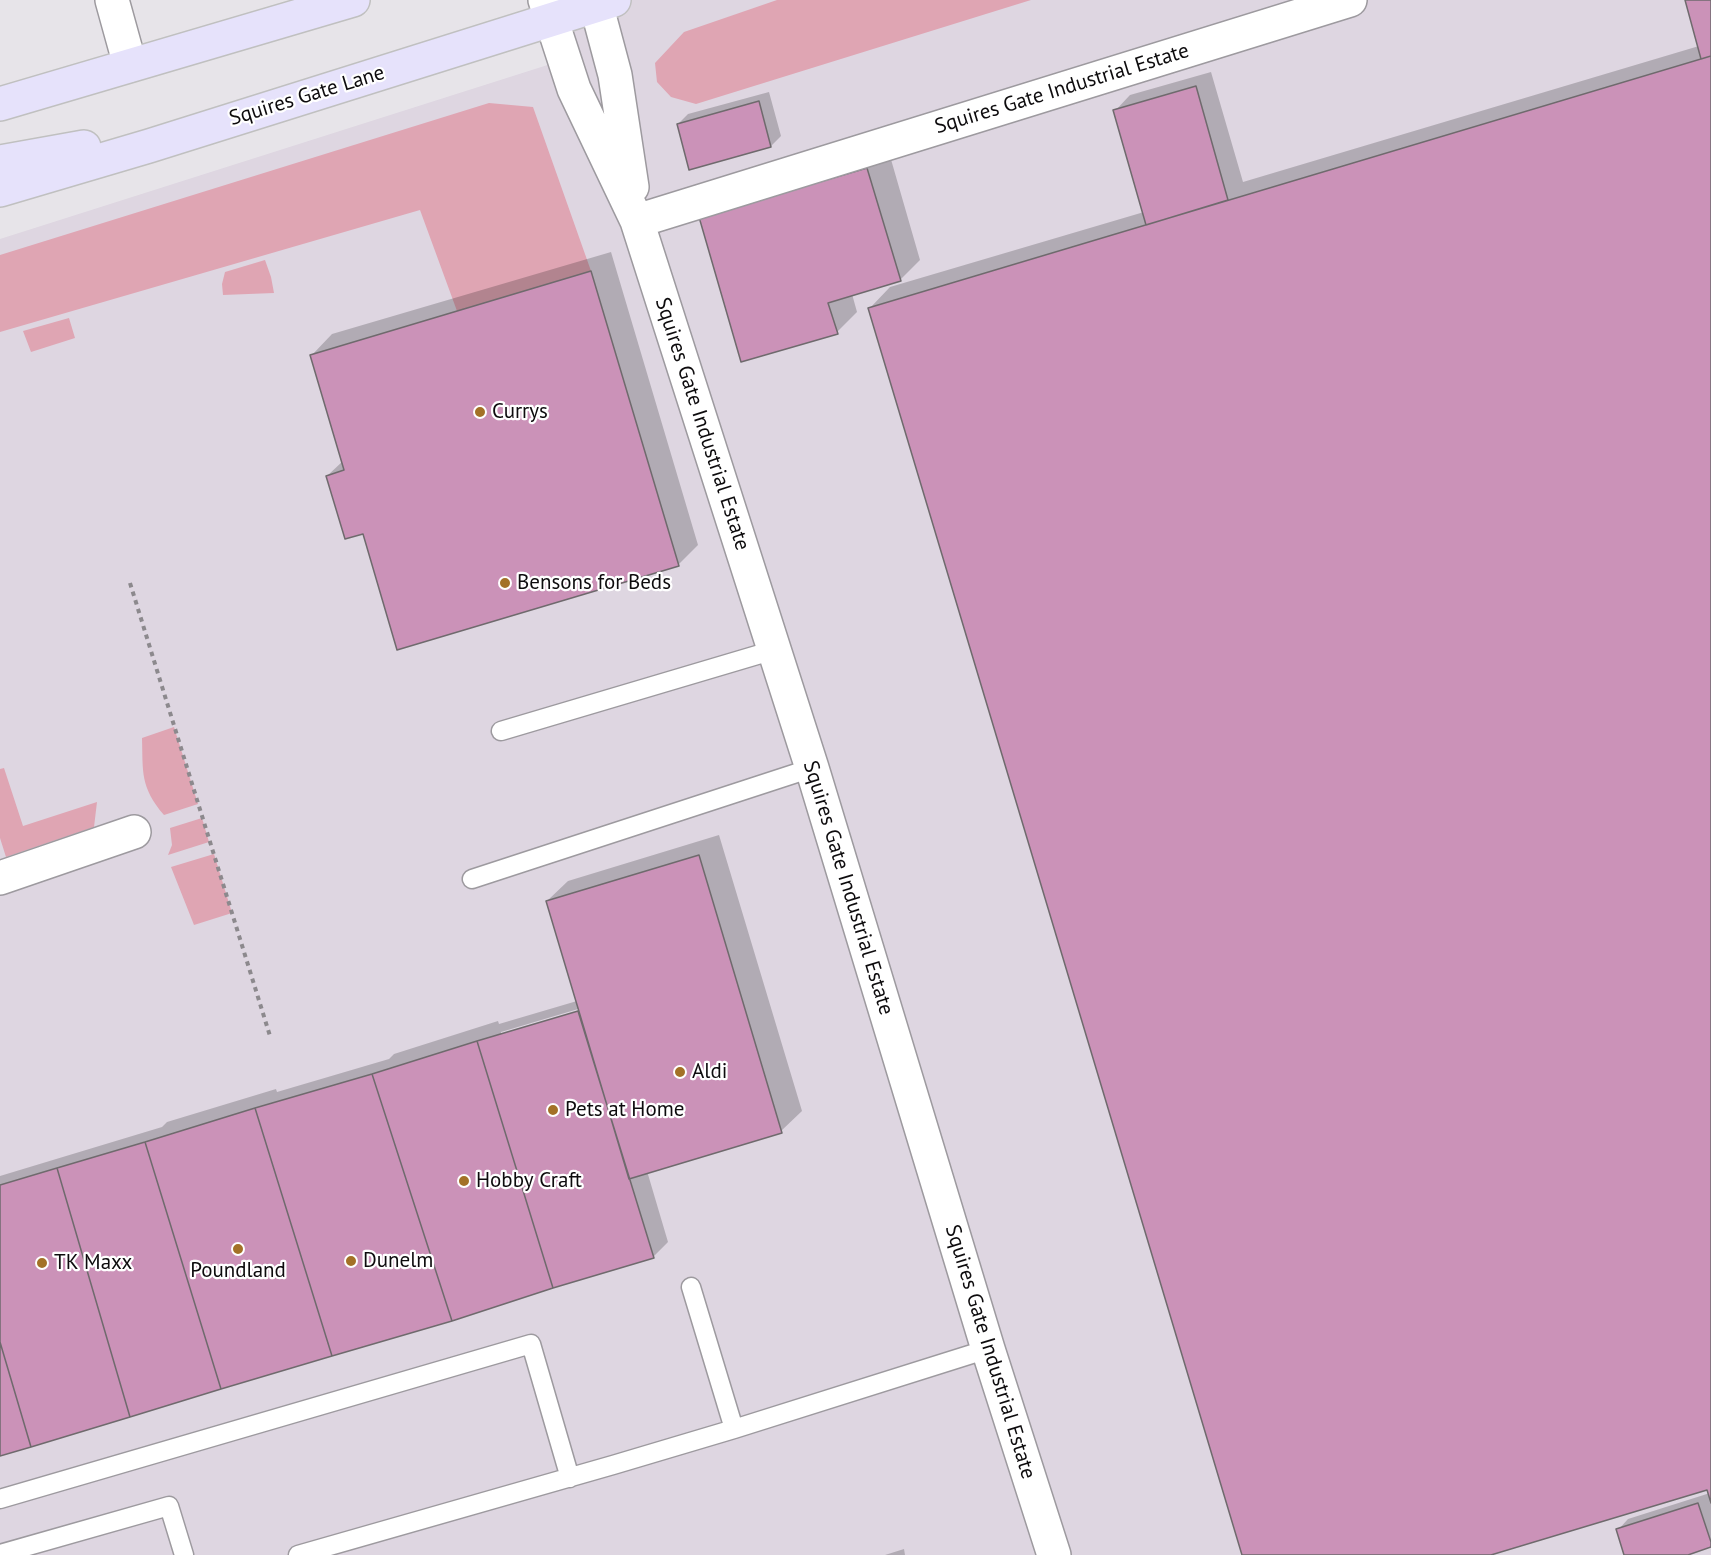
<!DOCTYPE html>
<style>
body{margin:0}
canvas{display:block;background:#e7e4e9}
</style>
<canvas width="1711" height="1555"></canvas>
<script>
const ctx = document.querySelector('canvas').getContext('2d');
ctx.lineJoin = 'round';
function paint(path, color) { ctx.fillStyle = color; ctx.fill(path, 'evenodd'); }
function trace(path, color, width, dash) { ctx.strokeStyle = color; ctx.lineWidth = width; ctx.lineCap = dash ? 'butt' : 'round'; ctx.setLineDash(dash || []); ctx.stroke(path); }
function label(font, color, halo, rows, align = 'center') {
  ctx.font = font + ' "PT Sans",sans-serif'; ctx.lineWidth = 4.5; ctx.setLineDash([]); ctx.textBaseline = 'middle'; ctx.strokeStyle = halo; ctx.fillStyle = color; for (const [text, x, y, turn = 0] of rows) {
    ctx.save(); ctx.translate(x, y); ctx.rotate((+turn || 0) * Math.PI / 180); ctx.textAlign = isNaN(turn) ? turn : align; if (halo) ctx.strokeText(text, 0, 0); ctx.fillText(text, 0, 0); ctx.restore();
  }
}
const built = new Path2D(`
 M614,0H1711V1555H0V239L557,62L544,21Z`);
const green = new Path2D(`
 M777,0H1031L696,104L671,97L657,82L655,63L684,32Z
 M489,103L533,107L591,271L457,311L420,210L0,332V255Z
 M265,260L271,277L274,293L223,295L222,284L225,272Z
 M69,318L75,338L31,352L23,331Z
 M174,727L198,804L164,815C140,787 143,772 142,738Z
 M4,768L23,826L97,802L94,827L6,857L0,838V769Z
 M202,818L209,842L168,855L172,845L170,828Z
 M214,854L232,913L194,925L171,867Z`);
const shadow = new Path2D(`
 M1686,0H1711V1546L1683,1555H1626L1618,1530L1628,1519L1710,1493L1708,1488L1486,1555H1244L870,308L890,287L1144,212L1115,111L1130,95L1211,72L1243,182L1699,46Z
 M769,92L781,136L771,146L690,168L678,124L688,114Z
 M888,149L920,260L900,280L852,294L857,312L837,332L700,218Z
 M611,252L698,545L678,565L364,532L327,476L343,461L312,355L332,334Z
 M719,835L802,1111L781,1131L647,1171L668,1242L653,1257L0,1454V1176L162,1127L167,1122L276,1089L277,1092L389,1059L394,1054L498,1021L499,1024L577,1001L547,901L568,881ZM585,1007L586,1010L501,1035V1032Z
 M904,1549L905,1555H885Z`);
const building = new Path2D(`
 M1685,0H1711V56L1701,59Z
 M1711,56V1503L1707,1490L1491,1555H1242L868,308Z
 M1196,86L1228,200L1146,225L1113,110Z
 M759,101L771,147L689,170L677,124Z
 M867,168L901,281L828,303L838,334L741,362L699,217Z
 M591,271L679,566L397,650L363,534L345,539L326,476L344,470L310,355Z
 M699,855L782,1133L629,1179L546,901Z
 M578,1011L654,1258L553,1288L477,1041Z
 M477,1041L553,1288L452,1321L372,1074Z
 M372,1074L452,1321L332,1356L255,1108Z
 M255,1108L332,1356L221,1389L145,1142Z
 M145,1142L221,1389L130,1417L57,1168Z
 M57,1168L130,1417L31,1447L0,1342V1185Z
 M0,1342L31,1447L0,1456Z
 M1698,1503L1711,1542V1547L1688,1555H1624L1616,1529Z`);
const path = new Path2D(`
 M130,583L270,1036`);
const lane = new Path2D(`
 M501,731L774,650
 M472,879L812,768
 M691,1287L734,1429
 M0,1499L531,1344L570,1478
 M0,1554L169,1506L184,1555
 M298,1555L613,1465L734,1429L988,1349`);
const street = new Path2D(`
 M112,0L130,65
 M545,0L574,89L637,221L812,768L988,1349L1054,1555
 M595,0L615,75L632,187
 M637,221L1350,0
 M0,878L134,832`);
const primary = new Path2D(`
 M0,104L353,0
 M0,162L84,147
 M0,190L149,146L614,0`);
const markers = [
 [480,412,6,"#a37127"],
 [505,583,6,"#a37127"],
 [680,1072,6,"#a37127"],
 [553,1110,6,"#a37127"],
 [464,1181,6,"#a37127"],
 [238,1249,6,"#a37127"],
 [351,1261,6,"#a37127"],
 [42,1263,6,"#a37127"]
];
const streetNames = [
 ["Squires Gate Industrial Estate",1062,89,-17],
 ["Squires Gate Lane",307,96,-17],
 ["Squires Gate Industrial Estate",702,424,72],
 ["Squires Gate Industrial Estate",848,888,73],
 ["Squires Gate Industrial Estate",990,1352,73]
];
const poiNames = [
 ["Currys",492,412],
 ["Bensons for Beds",517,583],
 ["Aldi",692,1072],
 ["Pets at Home",565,1110],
 ["Hobby Craft",476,1181],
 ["Dunelm",363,1261],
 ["TK Maxx",54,1263],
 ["Poundland",238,1271,"center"]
];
paint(built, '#ded6e1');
paint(green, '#dfa5b3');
paint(shadow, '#0003');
paint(building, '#cb92b8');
trace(building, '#6f6a6d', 1.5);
trace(lane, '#9d9a9f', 21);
trace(street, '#9d9a9f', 36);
trace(primary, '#c0c0c0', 36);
trace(path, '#8c898d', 4, [4.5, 4.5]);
trace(lane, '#fff', 18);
trace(street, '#fff', 33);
trace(primary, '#e6e2fb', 33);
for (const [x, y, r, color] of markers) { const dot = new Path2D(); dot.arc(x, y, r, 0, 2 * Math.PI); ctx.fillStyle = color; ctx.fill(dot); trace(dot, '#fff', 2); }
label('21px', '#0d0b0d', '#fff', streetNames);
label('21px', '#0d0b0d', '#fff', poiNames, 'left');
</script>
